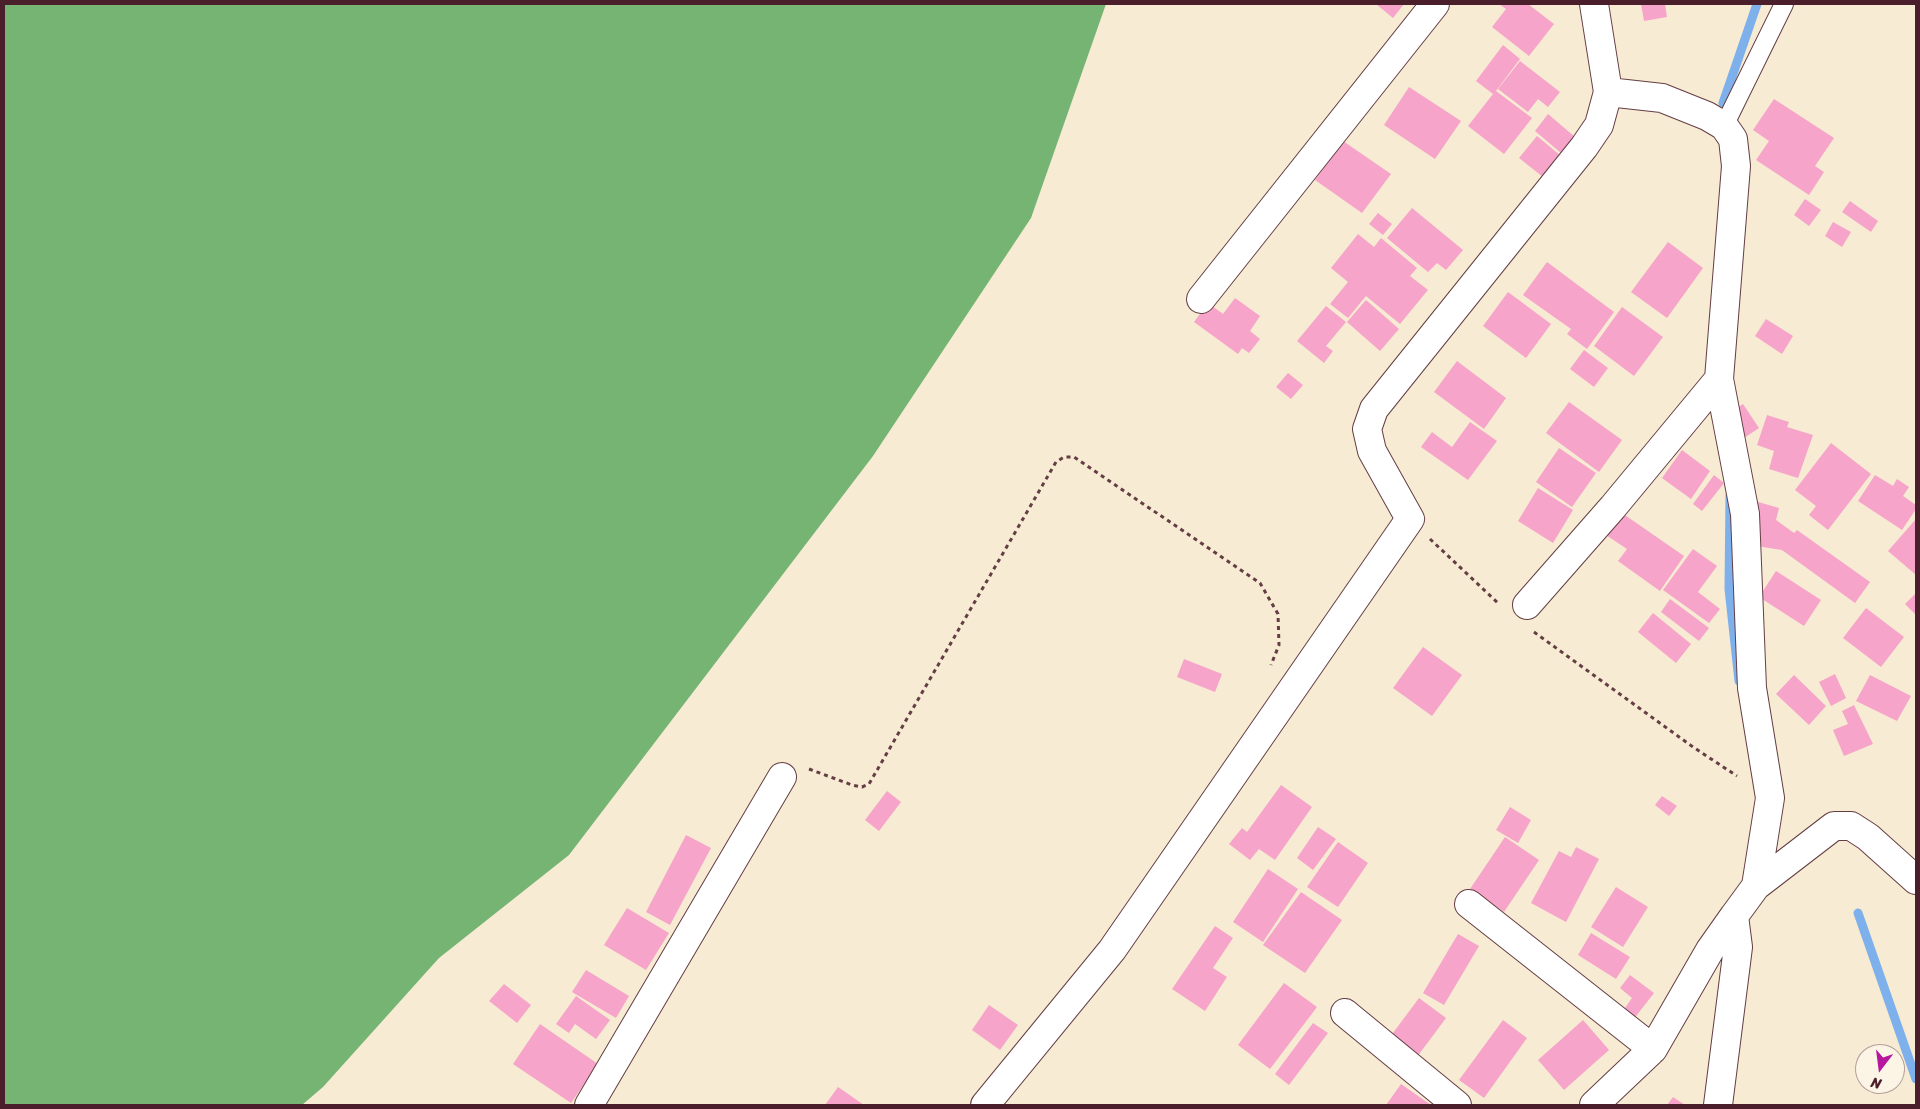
<!DOCTYPE html>
<style>
body{margin:0}
#map{position:relative;width:1920px;height:1109px;overflow:hidden;background:#f7ebd3;font-family:Sriracha,sans-serif}
canvas{display:block}
.frame{position:absolute;inset:0;border:5px solid #4a1f2b;pointer-events:none}
.north{position:absolute;left:1855px;top:1044px;width:50px;height:50px;box-sizing:border-box;background:#fcf5e5;border:1px solid #b59f9b;border-radius:50%;rotate:195deg;font-size:14px;font-weight:700;line-height:20px;text-align:center;color:#4a1f2b}
.north::after{content:'';display:block;margin:auto;width:18px;height:22px;background:#b5179e;clip-path:polygon(50% 0,100% 100%,50% 72%,0 100%)}
</style>
<div id="map">
<canvas width="1920" height="1109"></canvas>
<div class="frame"></div>
<div class="north">N</div>
</div>
<script>
const ctx = document.querySelector('canvas').getContext('2d');
ctx.lineJoin = 'round';
function paint(path, color) { ctx.fillStyle = color; ctx.fill(path, 'evenodd'); }
function trace(path, color, width, dash) { ctx.strokeStyle = color; ctx.lineWidth = width; ctx.lineCap = dash ? 'butt' : 'round'; ctx.setLineDash(dash || []); ctx.stroke(path); }
const forest = new Path2D(`
 M4,4H1106L1031,218L873,456L569,855L439,958L323,1087L302,1105H4Z`);
const stream = new Path2D(`
 M1723,103L1757,4
 M1730,495L1729,589L1739,681
 M1858,913L1916,1079`);
const building = new Path2D(`
 M1376,4H1404L1393,18Z
 M1499,4H1528L1554,24L1529,56L1492,27L1506,9Z
 M1641,4H1665L1667,17L1644,21Z
 M1503,45L1520,59L1496,91L1532,118L1504,154L1468,126L1493,94L1476,81Z
 M1520,61L1560,92L1548,107L1538,99L1528,112L1498,89Z
 M1409,87L1461,121L1435,159L1384,125Z
 M1774,99L1834,138L1815,166L1824,172L1809,195L1756,160L1769,141L1753,130Z
 M1548,114L1575,137L1561,153L1535,131Z
 M1537,136L1561,156L1543,177L1519,158Z
 M1343,141L1391,174L1362,213L1315,180Z
 M1805,199L1821,210L1809,226L1794,215Z
 M1850,201L1878,221L1871,232L1842,212Z
 M1412,208L1463,250L1446,270L1437,263L1428,272L1387,238Z
 M1378,213L1392,224L1383,235L1369,224Z
 M1833,222L1851,232L1842,247L1825,236Z
 M1358,234L1374,247L1381,238L1417,268L1410,276L1428,290L1400,324L1366,296L1348,318L1330,304L1348,282L1331,268Z
 M1668,242L1703,268L1667,318L1631,292Z
 M1547,262L1614,312L1587,349L1567,334L1571,329L1523,295Z
 M1508,292L1551,324L1526,358L1483,326Z
 M1235,298L1260,316L1250,331L1260,339L1249,353L1242,348L1238,354L1194,322L1208,303L1223,314Z
 M1366,300L1399,329L1380,351L1347,322Z
 M1326,306L1346,322L1326,346L1333,351L1324,363L1297,341Z
 M1622,307L1663,337L1634,376L1594,346Z
 M1766,319L1793,336L1782,354L1755,336Z
 M1584,350L1608,368L1594,387L1570,369Z
 M1457,361L1506,398L1484,429L1434,392Z
 M1288,373L1303,385L1291,399L1276,387Z
 M1569,402L1622,440L1599,472L1546,433Z
 M1743,404L1759,428L1744,438L1728,414Z
 M1767,415L1789,422L1787,427L1813,435L1798,478L1769,469L1774,451L1757,445Z
 M1470,422L1497,441L1468,480L1421,447L1432,432L1452,447Z
 M1831,443L1871,474L1828,530L1809,515L1816,506L1795,490Z
 M1559,448L1596,473L1572,507L1536,482Z
 M1682,450L1710,471L1691,499L1662,478Z
 M1714,475L1724,483L1702,511L1693,504Z
 M1875,475L1893,486L1897,479L1909,487L1903,496L1916,505V509L1902,530L1858,501Z
 M1538,488L1573,510L1553,543L1518,521Z
 M1748,499L1779,508L1776,520L1794,533L1797,530L1870,582L1855,603L1782,550L1750,545Z
 M1622,513L1684,556L1660,591L1618,561L1627,549L1606,535Z
 M1916,519V575L1888,551Z
 M1693,549L1717,566L1698,592L1720,609L1709,623L1663,590Z
 M1776,571L1821,600L1804,626L1759,597Z
 M1916,593V615L1905,604Z
 M1670,599L1709,628L1699,641L1661,612Z
 M1866,608L1904,637L1881,667L1843,638Z
 M1653,613L1691,644L1676,663L1638,632Z
 M1423,647L1462,675L1432,716L1393,688Z
 M1184,659L1222,674L1215,692L1177,677Z
 M1835,674L1846,698L1831,706L1819,682Z
 M1794,675L1826,706L1809,725L1776,694Z
 M1870,675L1911,696L1897,721L1856,701Z
 M1854,705L1873,744L1844,756L1833,730L1848,724L1842,711Z
 M1281,785L1312,807L1275,860L1259,849L1250,860L1229,844L1242,828L1247,832Z
 M887,791L901,802L879,831L865,820Z
 M1662,796L1677,806L1669,816L1655,805Z
 M1510,807L1531,820L1518,843L1496,830Z
 M1318,827L1336,839L1313,870L1297,858Z
 M686,835L711,848L670,925L646,912Z
 M1505,837L1539,860L1504,912L1470,889Z
 M1338,842L1368,863L1338,907L1307,887Z
 M1576,847L1599,859L1566,922L1531,903L1559,851L1571,857Z
 M1268,869L1298,889L1263,942L1233,922Z
 M1616,887L1648,907L1623,947L1591,927Z
 M1301,892L1342,920L1305,973L1263,945Z
 M627,908L669,933L646,970L604,945Z
 M1215,926L1233,938L1213,968L1227,977L1205,1011L1172,989Z
 M1591,933L1630,957L1616,979L1578,955Z
 M1458,934L1479,946L1444,1005L1423,993Z
 M586,970L629,996L616,1018L572,992Z
 M1630,975L1654,993L1633,1020L1622,1012L1632,998L1620,988Z
 M1284,983L1317,1007L1270,1069L1238,1045Z
 M504,984L531,1005L517,1023L489,1001Z
 M576,996L610,1020L596,1039L575,1024L569,1033L556,1024Z
 M1419,998L1446,1018L1414,1061L1387,1041Z
 M989,1005L1018,1025L1000,1050L972,1030Z
 M1503,1020L1527,1038L1484,1098L1459,1080Z
 M1583,1020L1609,1050L1564,1090L1538,1060Z
 M1313,1023L1328,1033L1289,1085L1275,1074Z
 M540,1024L598,1064L571,1103L513,1064Z
 M1401,1084L1431,1105H1386Z
 M838,1087L864,1105H825Z
 M1673,1097L1685,1105H1667Z`);
const path = new Path2D(`
 M1430,539L1498,603
 M1534,632L1693,747L1737,776
 M809,769L852,785L862,787L869,784L1056,462L1064,457H1074L1260,583L1278,614L1279,645L1271,665`);
const service = new Path2D(`
 M1724,126L1784,4`);
const minor = new Path2D(`
 M1201,299L1435,4
 M1719,379L1745,514L1752,688L1770,798L1756,886
 M1527,605L1613,507L1719,379L1736,166L1733,139L1724,126L1707,116L1662,98L1608,92
 M1469,904L1653,1049
 M1345,1013L1457,1105
 M589,1105L782,777
 M985,1105L1112,950L1410,519L1372,451L1367,429L1374,409L1584,147L1599,125L1608,92L1594,4
 M1594,1105L1653,1049L1710,950L1734,916
 M1718,1105L1738,947L1734,916L1756,886L1834,826H1851L1868,837L1916,880`);
paint(forest, '#76b474');
trace(stream, '#7eb1eb', 9);
paint(building, '#f6a4c9');
trace(service, '#643e44', 20);
trace(minor, '#643e44', 30);
trace(path, '#643e44', 3, [4, 4]);
trace(service, '#fff', 18);
trace(minor, '#fff', 28);
</script>
